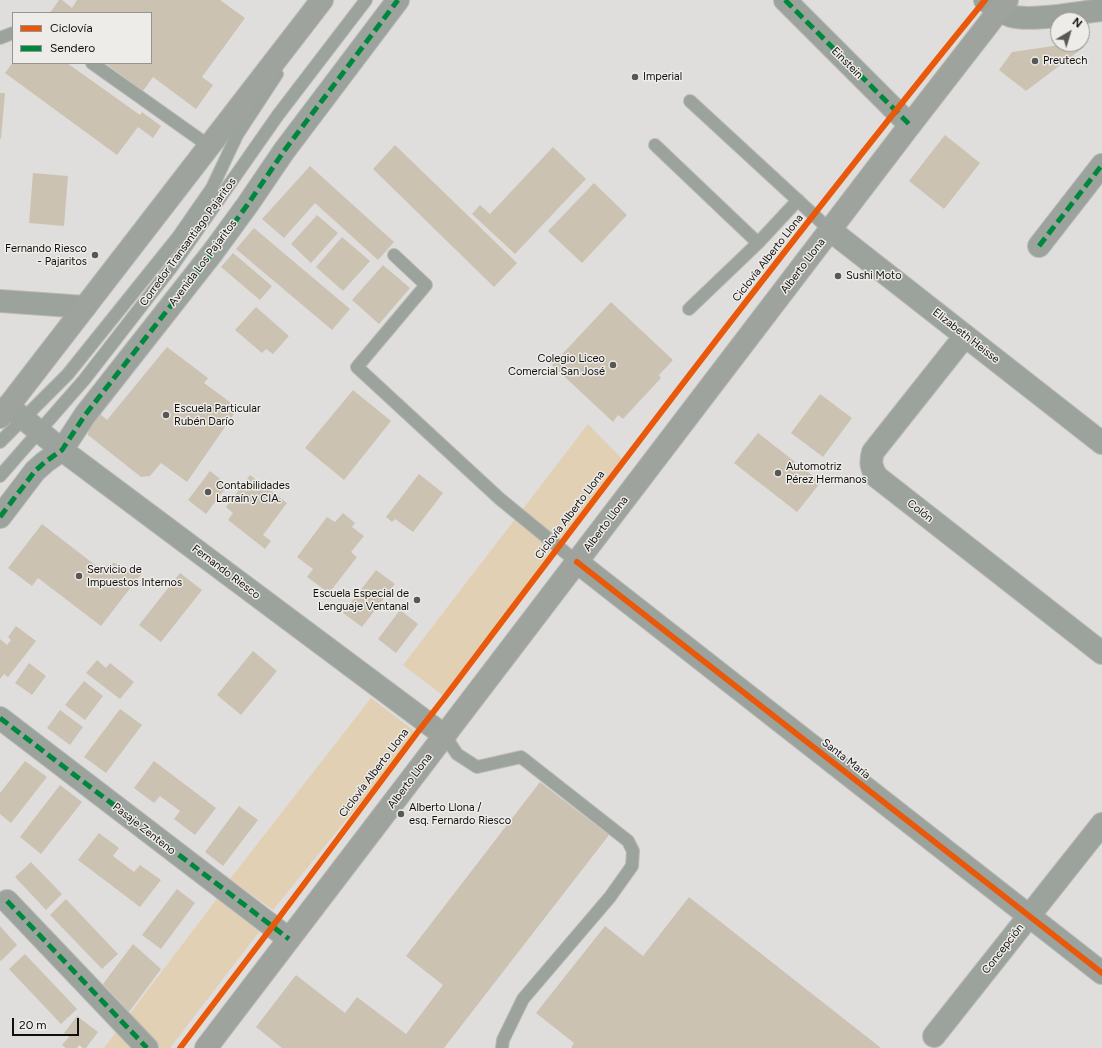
<!DOCTYPE html>
<meta charset="utf-8">
<style>
body{margin:0}
#map{position:relative;width:1102px;height:1048px;overflow:hidden;background:#dfdedc;font-family:Figtree,sans-serif}
canvas{display:block}
.legend{position:absolute;left:12px;top:12px;width:140px;height:52px;box-sizing:border-box;background:#eeece8;border:1px solid #959491;margin:0;padding:5px 7px;list-style:none;font-size:12px;color:#100f0e}
.legend li{display:flex;align-items:center;gap:8px;height:20px}
.legend b{width:20px;border:1px solid #959491}
.north{position:absolute;left:1050px;top:12px;width:40px;height:40px;box-sizing:border-box;background:#eeece8;border:1px solid #959491;border-radius:50%;rotate:38deg;font-size:11px;font-weight:700;line-height:16px;text-align:center;color:#100f0e}
.north::after{content:'';display:block;margin:auto;width:14px;height:18px;background:#585756;clip-path:polygon(50% 0,100% 100%,50% 72%,0 100%)}
.scale{position:absolute;left:12px;top:1018px;width:67px;height:18px;box-sizing:border-box;border:2px solid #100f0e;border-top:0;padding-left:5px;font-size:12px;line-height:14px;white-space:nowrap;color:#100f0e;-webkit-text-stroke:3px #eeece8;paint-order:stroke}
</style>
<div id="map">
<canvas width="1102" height="1048"></canvas>
<ul class="legend">
<li><b style="height:5px;background:#e8590c"></b>Ciclovía</li>
<li><b style="height:5px;background:#00873e"></b>Sendero</li>
</ul>
<div class="north">N</div>
<div class="scale">20 m</div>
</div>
<script>
const ctx = document.querySelector('canvas').getContext('2d');
ctx.lineJoin = 'round';
function paint(path, color) { ctx.fillStyle = color; ctx.fill(path, 'evenodd'); }
function trace(path, color, width, dash) { ctx.strokeStyle = color; ctx.lineWidth = width; ctx.lineCap = dash ? 'butt' : 'round'; ctx.setLineDash(dash || []); ctx.stroke(path); }
function label(font, color, halo, rows, align = 'center') {
  ctx.font = font + ' Figtree,sans-serif'; ctx.lineWidth = 3; ctx.setLineDash([]); ctx.textBaseline = 'middle'; ctx.strokeStyle = halo; ctx.fillStyle = color; for (const [text, x, y, turn = 0] of rows) {
    ctx.save(); ctx.translate(x, y); ctx.rotate((+turn || 0) * Math.PI / 180); ctx.textAlign = isNaN(turn) ? turn : align; if (halo) ctx.strokeText(text, 0, 0); ctx.fillText(text, 0, 0); ctx.restore();
  }
}
const green = new Path2D(`
 M588,424L624,461L445,697L403,665Z
 M371,698L417,733L273,910L230,879Z
 M219,896L262,928L170,1048H104Z`);
const building = new Path2D(`
 M59,0H62L72,8L77,0H220L245,18L202,77L213,85L196,109L153,77L143,91L105,63H151V13H50Z
 M1067,44H1083L1084,47L1026,91L999,70L1012,52Z
 M13,62V63H67L140,115L142,112L161,126L153,138L138,127L117,155L5,73Z
 M0,93H5L1,139L0,138Z
 M945,135L980,163L944,209L909,181Z
 M395,145L517,263L494,287L373,169Z
 M553,147L586,179L515,254L472,214L480,205L490,214Z
 M310,166L394,242L378,260L315,203L284,238L262,219Z
 M33,173L68,176L64,226L29,223Z
 M594,183L627,215L582,263L548,231Z
 M317,215L338,233L311,263L291,244Z
 M254,228L350,309L332,330L236,249Z
 M342,237L370,261L343,291L316,267Z
 M233,253L272,286L260,300L221,267Z
 M383,265L410,288L379,324L352,300Z
 M611,302L673,360L659,375L661,378L623,419L618,415L613,422L552,365Z
 M256,307L289,336L273,354L266,349L262,353L235,330Z
 M167,347L208,378L204,383L238,408L187,482L161,463L150,476L141,477L88,435L89,425L98,412L107,420Z
 M353,390L391,421L344,480L305,448Z
 M820,394L852,418L823,457L791,433Z
 M758,433L821,482L797,512L734,463Z
 M210,471L228,485L206,514L188,500Z
 M419,474L443,493L413,532L395,519L392,522L386,517Z
 M250,475L287,503L263,535L271,541L265,549L228,520L233,513L226,507Z
 M343,513L355,523L352,527L364,536L351,552L357,557L329,593L307,577L313,569L297,557L327,517L335,522Z
 M42,524L99,568L114,563L142,573L101,626L38,578L32,586L8,568Z
 M376,570L395,584L362,627L343,613Z
 M180,573L202,590L161,642L139,625Z
 M400,610L418,624L396,653L378,639Z
 M16,626L36,641L8,677L4,674L0,679V639L7,645L11,640L8,637Z
 M253,651L277,671L241,715L217,695Z
 M97,660L106,668L110,663L134,682L120,699L86,673Z
 M29,663L46,676L32,695L15,683Z
 M84,681L103,696L85,720L65,705Z
 M120,709L142,725L106,773L84,757Z
 M60,710L83,727L70,745L47,728Z
 M25,761L47,777L11,823L0,814V793Z
 M154,761L216,808L195,835L174,819L180,811L160,796L154,803L134,788Z
 M540,782L609,835L444,1048H282L256,1027L296,975L345,1013L357,997L406,1034L443,985L406,956Z
 M60,785L82,802L41,854L20,837Z
 M239,806L258,820L223,866L205,852Z
 M99,833L119,848L113,856L134,872L140,865L161,880L140,907L78,860Z
 M31,862L62,894L46,910L15,877Z
 M177,889L195,903L161,949L142,935Z
 M689,897L881,1048H571L574,1043L536,1013L605,926L643,956Z
 M66,899L118,954L102,969L50,915Z
 M0,926L17,945L1,961L0,960Z
 M133,944L161,969L129,1012L103,984Z
 M25,954L77,1009L61,1024L9,969Z
 M77,1016L98,1032L86,1048H83L79,1045L77,1048H66L62,1045L69,1037L64,1033Z`);
const lane = new Path2D(`
 M0,38L13,33
 M92,63L209,146
 M690,101L830,230
 M655,145L758,243
 M394,255L426,285L357,367L500,499L577,562
 M689,309L758,243L798,200
 M0,442L68,374L178,237L212,188L237,135L277,74
 M0,476L84,380L171,268L278,115L366,0
 M445,736L457,754L477,767L521,757L628,841L633,851L632,866L610,897L523,999L503,1040L502,1048`);
const street = new Path2D(`
 M785,0L910,125
 M830,230L1102,443
 M1039,246L1102,165
 M0,301L85,307
 M965,336L873,452C870,462 871,468 877,477L1102,653
 M8,406L62,450L445,736
 M0,517L35,471L45,462L62,450L85,415L213,252L248,204L284,151L398,0
 M577,562L1102,973
 M0,718L289,939
 M7,901L147,1048
 M934,1036L1102,824`);
const secondary = new Path2D(`
 M985,0C993,6 1001,13 1011,16C1032,22 1080,12 1102,10`);
const primary = new Path2D(`
 M0,417L322,0
 M206,1048L910,125L1007,0`);
const quiet = new Path2D(`
 M785,0L910,125
 M1039,246L1102,165
 M0,517L35,471L45,462L62,450L85,415L213,252L248,204L284,151L398,0
 M0,718L289,939
 M7,901L147,1048`);
const cycleway = new Path2D(`
 M577,562L1102,973
 M180,1048L272,927L417,733L445,697C622,463 799,228 985,0`);
const markers = [
 [1035,61,4,"#585756"],
 [635,77,4,"#585756"],
 [95,255,4,"#585756"],
 [838,276,4,"#585756"],
 [613,365,4,"#585756"],
 [166,415,4,"#585756"],
 [778,473,4,"#585756"],
 [208,492,4,"#585756"],
 [79,576,4,"#585756"],
 [417,600,4,"#585756"],
 [401,814,4,"#585756"]
];
const poiNames = [
 ["Preutech",1043,61],
 ["Imperial",643,77],
 ["Fernando Riesco",87,249,"right"],
 ["- Pajaritos",87,262,"right"],
 ["Sushi Moto",846,276],
 ["Colegio Liceo",605,359,"right"],
 ["Comercial San José",605,372,"right"],
 ["Escuela Particular",174,409],
 ["Rubén Darío",174,422],
 ["Automotriz",786,467],
 ["Pérez Hermanos",786,480],
 ["Contabilidades",216,486],
 ["Larraín y CIA.",216,499],
 ["Servicio de",87,570],
 ["Impuestos Internos",87,583],
 ["Escuela Especial de",409,594,"right"],
 ["Lenguaje Ventanal",409,607,"right"],
 ["Alberto Llona /",409,808],
 ["esq. Fernardo Riesco",409,821]
];
const streetNames = [
 ["Einstein",847,63,45],
 ["Corredor Transantiago Pajaritos",188,242,-54],
 ["Ciclovía Alberto Llona",768,258,-52],
 ["Avenida Los Pajaritos",203,263,-53],
 ["Alberto Llona",803,266,-53],
 ["Elizabeth Heisse",966,336,38],
 ["Colón",920,511,38],
 ["Ciclovía Alberto Llona",570,515,-53],
 ["Alberto Llona",606,524,-53],
 ["Fernando Riesco",226,572,37],
 ["Santa María",846,759,38],
 ["Ciclovía Alberto Llona",374,773,-53],
 ["Alberto Llona",410,781,-53],
 ["Pasaje Zenteno",144,829,38],
 ["Concepción",1003,949,-52]
];
paint(green, '#e1d0b4');
paint(building, '#ccc2b2');
trace(lane, '#b9b9b8', 14);
trace(street, '#b9b9b8', 24);
trace(secondary, '#b9b9b8', 24);
trace(primary, '#b9b9b8', 24);
trace(lane, '#9ca39c', 12);
trace(street, '#9ca39c', 22);
trace(secondary, '#9aa29b', 22);
trace(primary, '#9ea49d', 22);
trace(quiet, '#00873e', 5, [10, 5]);
trace(cycleway, '#e8590c', 6);
for (const [x, y, r, color] of markers) { const dot = new Path2D(); dot.arc(x, y, r, 0, 2 * Math.PI); ctx.fillStyle = color; ctx.fill(dot); trace(dot, '#eeece8', 1.5); }
label('11px', '#100f0e', '#eeece8', poiNames, 'left');
label('11px', '#100f0e', '#eeece8', streetNames);
</script>
